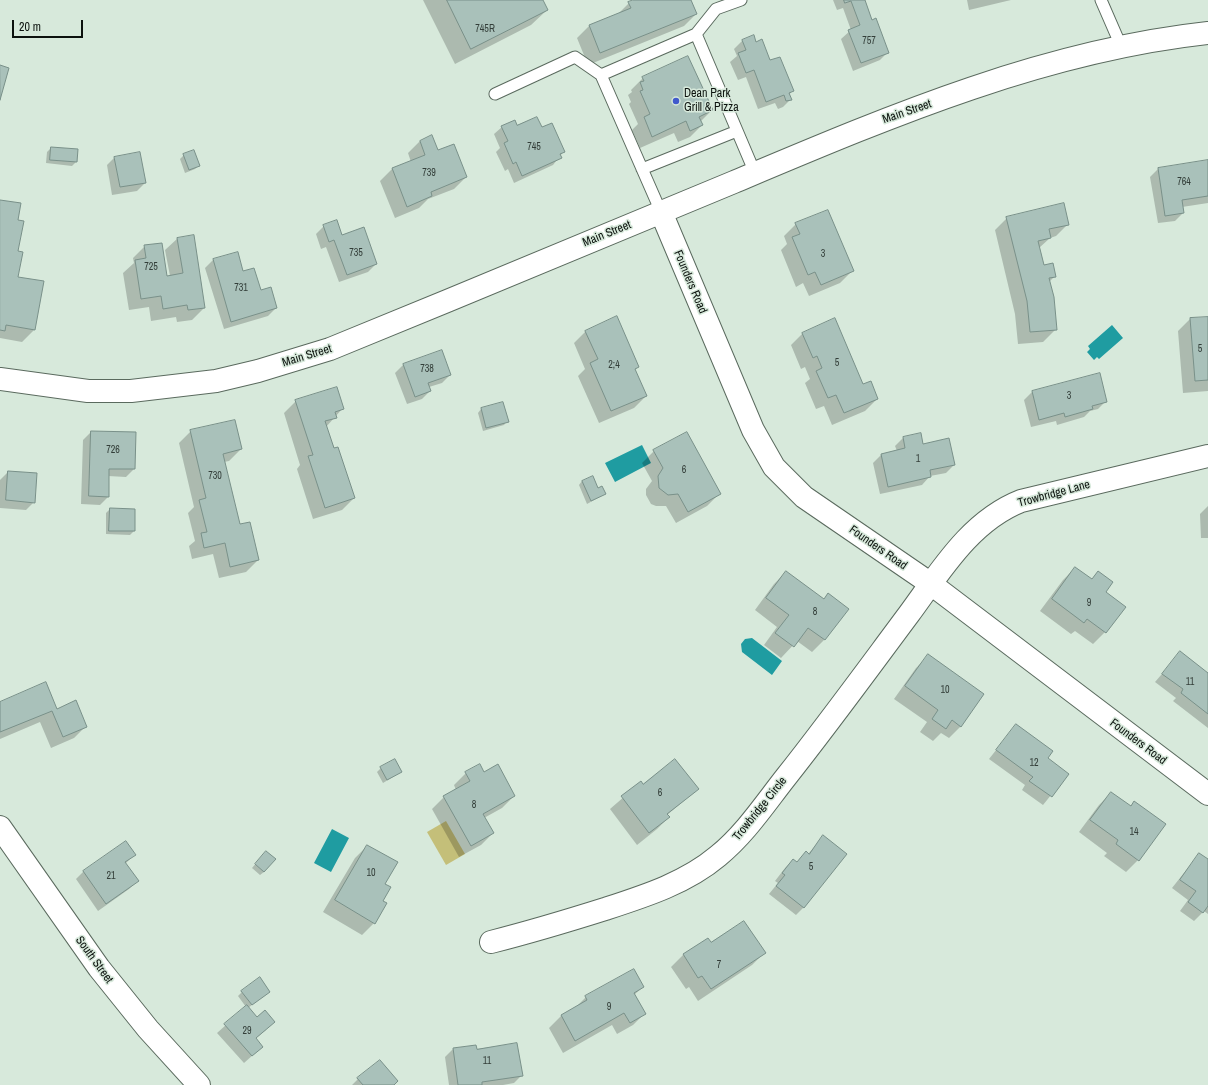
<!DOCTYPE html>
<style>
body{margin:0}
#map{position:relative;width:1208px;height:1085px;overflow:hidden;background:#d7e9db;font-family:"Archivo Narrow",sans-serif}
canvas{display:block}
.scale{position:absolute;left:12px;top:20px;width:71px;height:18px;box-sizing:border-box;border:2px solid #0c120e;border-top:0;padding-left:5px;font-size:12px;line-height:14px;white-space:nowrap;color:#0c120e;-webkit-text-stroke:3px #d7e9db;paint-order:stroke}
</style>
<div id="map">
<canvas width="1208" height="1085"></canvas>
<div class="scale">20 m</div>
</div>
<script>
const ctx = document.querySelector('canvas').getContext('2d');
ctx.lineJoin = 'round';
function paint(path, color) { ctx.fillStyle = color; ctx.fill(path, 'evenodd'); }
function trace(path, color, width, dash) { ctx.strokeStyle = color; ctx.lineWidth = width; ctx.lineCap = dash ? 'butt' : 'round'; ctx.setLineDash(dash || []); ctx.stroke(path); }
function label(font, color, halo, rows, align = 'center') {
  ctx.font = font + ' "Archivo Narrow",sans-serif'; ctx.lineWidth = 3; ctx.setLineDash([]); ctx.textBaseline = 'middle'; ctx.strokeStyle = halo; ctx.fillStyle = color; for (const [text, x, y, turn = 0] of rows) {
    ctx.save(); ctx.translate(x, y); ctx.rotate((+turn || 0) * Math.PI / 180); ctx.textAlign = isNaN(turn) ? turn : align; if (halo) ctx.strokeText(text, 0, 0); ctx.fillText(text, 0, 0); ctx.restore();
  }
}
const green = new Path2D(`
 M446,821L465,854L446,865L427,832Z`);
const water = new Path2D(`
 M1112,325L1123,338L1099,359L1097,357L1094,360L1087,352L1090,349L1088,346Z
 M642,445L651,463L615,482L605,463Z
 M752,638L782,661L772,675L742,652L741,644L745,639Z
 M332,829L349,838L331,872L314,863Z`);
const shadow = new Path2D(`
 M423,0H542L547,10L531,25L455,64Z
 M636,0H690L696,14L684,26L588,65L577,38L589,26L617,15L629,3Z
 M833,0H864L872,21L888,52L880,60L853,71L841,39L851,30L843,8L837,10Z
 M967,0H1011L969,10Z
 M753,37L756,43L792,91L789,95L791,99L783,107L778,109L775,103L758,109L746,77L738,80L730,62L737,56L734,49L742,41Z
 M643,78L712,110L700,122L702,125L690,137L678,142L674,133L640,148L632,130L638,124L629,104L631,102L628,95L632,92L631,90Z
 M502,127L541,129L564,151L553,165L514,183L508,169L505,171L496,152L500,148L494,134Z
 M420,141L437,152L466,177L454,189L428,199L419,208L395,218L380,181L392,169L411,162L408,153Z
 M51,148L76,162L72,166L46,163L47,152Z
 M184,155L198,166L195,169L185,173L180,159Z
 M115,157L145,183L137,191L112,195L107,165Z
 M1208,161V203L1182,207L1183,213L1175,221L1158,223L1150,177L1158,169Z
 M0,201L17,221V278L42,282L34,330L22,342L0,338Z
 M1007,218L1068,224L1056,236L1050,238L1039,248L1044,267L1055,276L1049,282L1055,330L1043,342L1018,344L1015,314L995,230Z
 M796,224L852,271L840,283L809,296L803,283L796,287L781,250L787,244L784,236Z
 M324,226L342,236L376,264L368,272L339,282L326,247L321,249L316,234Z
 M178,238L204,308L192,320L177,322L176,317L151,321L149,307L129,310L123,273L134,263L133,258L145,246L166,277L170,276L165,250Z
 M237,253L243,272L276,308L268,316L224,329L205,268L213,260Z
 M1208,318V391L1183,393L1178,331L1190,319Z
 M586,331L638,367L635,370L646,396L634,408L599,423L578,376L585,369L574,343Z
 M803,333L877,399L865,411L832,425L824,406L816,409L805,383L810,379L805,367L801,369L791,345Z
 M403,365L450,375L442,383L429,387L430,391L422,399L407,404L395,373Z
 M1099,374L1106,401L1098,409L1090,411L1084,417L1057,425L1056,421L1031,427L1024,400L1032,392Z
 M296,401L343,408L326,427L354,498L342,510L313,519L297,469L300,465L284,413Z
 M481,409L507,421L504,425L483,431L478,413Z
 M191,431L241,449L229,461L224,462L239,525L258,560L246,572L219,578L213,554L192,559L189,546L195,541L188,513L194,507L179,443Z
 M91,432L134,469L126,477L108,476V497L100,505L81,504L83,440Z
 M903,438L923,445L954,465L946,473L930,476L922,485L880,494L873,463L881,455L897,451L895,446Z
 M654,451L719,494L707,506L676,523L666,506H656L651,504L646,495V489L652,481L642,463Z
 M8,472L34,502L26,510L0,508V480Z
 M582,481L598,489L605,494L587,504L579,485Z
 M1208,506V538H1201L1200,514Z
 M110,509L134,510V531L130,535L106,534V513Z
 M1075,568L1091,580L1098,572L1104,592L1105,632L1093,644L1075,631L1071,634L1040,611L1063,580Z
 M786,572L823,600L847,609L824,640L812,652L797,641L781,658L764,645L777,627L755,610L774,584Z
 M1180,653L1208,674V728L1173,701L1176,698L1155,682Z
 M928,656L961,726L949,738L941,733L933,741L920,732L927,722L894,699L916,668Z
 M0,703L57,710L86,726L74,738L51,748L40,722L0,739Z
 M1016,725L1047,758L1068,774L1043,805L1022,790L1025,785L989,759Z
 M480,766L484,773L514,796L502,808L484,818L493,833L481,845L459,857L432,809L444,797L456,790L454,785L466,773Z
 M381,768L401,772L383,783L377,772Z
 M640,783L643,785L698,789L667,815L669,817L657,829L637,845L610,809Z
 M1111,793L1130,807L1134,802L1138,860L1126,872L1104,856L1107,853L1079,832L1099,805Z
 M824,836L804,907L796,915L769,894L778,883L775,881L785,868L793,860L796,863L806,852L808,854Z
 M367,846L383,885L381,901L374,923L362,935L323,912L355,858Z
 M1199,854L1208,860V914L1204,911L1194,921L1180,911L1188,900L1172,888Z
 M134,855L125,864L137,881L129,889L98,911L76,879L84,871Z
 M262,856L264,872L260,875L252,868Z
 M708,939L711,944L764,953L752,965L698,1001L689,987L686,989L671,967L683,955Z
 M643,987L634,995L645,1013L633,1025L617,1034L612,1025L563,1053L549,1028L561,1016L575,1008L586,997Z
 M242,992H269L248,1008L266,1030L255,1039L262,1047L244,1063L217,1033L246,1007L238,996Z
 M475,1046L476,1051L522,1075L514,1083L503,1085H449L445,1057L453,1049Z
 M358,1079L393,1085H352Z`);
const building = new Path2D(`
 M447,0H543L548,10L471,49Z
 M633,0H691L697,14L600,53L589,25L631,8L628,2Z
 M844,0H865L872,20L876,18L889,53L861,63L848,30L860,25L851,1L845,3Z
 M754,35L756,42L762,39L770,60L780,57L794,91L789,93L792,100L786,101L784,95L766,102L754,70L746,73L738,53L746,50L742,40Z
 M688,56L713,110L699,117L703,125L690,131L686,121L652,137L644,117L650,114L640,91L643,90L640,82L644,81L642,77Z
 M0,65L9,68L0,100Z
 M537,117L542,127L552,123L565,152L560,154L562,158L522,176L516,162L513,164L504,143L508,141L501,126L515,120L517,125Z
 M432,135L438,150L454,144L467,177L431,192L432,196L407,207L392,168L425,155L420,141Z
 M51,147L78,149L77,162L50,160Z
 M194,150L200,166L189,170L183,154Z
 M140,152L146,183L120,187L114,157Z
 M1208,160V196L1182,200L1184,213L1165,216L1158,168Z
 M0,200L21,203L18,220L24,221L18,251L23,252L18,277L44,281L35,330L6,325L5,331L0,330Z
 M1064,203L1069,225L1049,229L1051,238L1038,241L1044,265L1053,263L1056,277L1049,278L1054,297L1057,330L1030,332L1027,301L1006,217Z
 M828,210L854,271L821,285L815,272L808,275L792,237L800,234L795,223Z
 M337,220L342,235L364,227L377,264L347,275L334,240L329,242L323,225Z
 M194,235L205,308L188,310L187,305L163,309L161,296L141,299L135,260L146,258L144,245L162,243L167,276L183,273L177,238Z
 M238,252L243,271L254,268L261,290L271,287L277,308L231,322L213,259Z
 M617,316L639,367L635,369L647,396L611,411L590,363L598,359L585,331Z
 M1208,317V380L1195,381L1190,318Z
 M835,318L863,384L871,381L878,399L844,413L836,395L828,398L816,371L822,368L817,356L813,358L802,333Z
 M442,350L451,375L428,383L431,391L415,397L403,364Z
 M1100,373L1107,402L1092,406L1093,409L1065,417L1064,413L1039,420L1032,391Z
 M337,387L344,409L335,412L337,418L325,421L334,448L338,447L355,498L325,508L308,456L313,455L295,400Z
 M503,402L509,422L486,428L481,408Z
 M235,420L242,449L223,454L240,524L250,522L259,560L230,567L225,543L204,548L201,533L207,532L199,500L206,498L190,430Z
 M91,431L136,432L135,469H109V497L89,496Z
 M687,432L721,494L688,512L678,494L668,495L659,488L658,476L663,468L653,450Z
 M921,433L923,444L949,438L955,465L930,470L931,477L888,487L881,454L905,448L903,437Z
 M8,471L37,473L35,503L6,500Z
 M593,476L598,488L602,486L606,494L591,501L582,481Z
 M110,508L135,509V531H109Z
 M1075,567L1092,579L1098,571L1113,582L1106,592L1126,607L1106,633L1087,619L1084,623L1052,599Z
 M786,571L824,599L828,593L849,609L825,640L808,628L794,647L775,633L789,615L766,598Z
 M1180,651L1208,673V714L1181,693L1183,689L1162,674Z
 M928,654L984,694L961,727L952,720L946,729L932,719L938,710L905,686Z
 M46,682L57,709L76,700L87,727L63,737L52,711L0,732V702Z
 M1016,724L1053,751L1048,758L1069,774L1052,797L1029,781L1033,777L996,750Z
 M395,759L402,772L387,780L380,767Z
 M675,759L699,789L667,814L670,817L649,833L621,796L641,781L643,784Z
 M480,764L484,772L498,764L515,796L483,814L494,833L471,846L443,796L470,781L465,772Z
 M1111,792L1131,806L1134,801L1166,824L1139,861L1116,844L1118,840L1090,820Z
 M823,835L847,854L804,908L776,886L785,875L782,873L793,859L797,862L806,851L809,854Z
 M126,841L136,855L125,862L139,881L106,904L83,871Z
 M367,845L398,862L385,884L391,887L383,901L387,903L375,924L335,900Z
 M266,851L276,859L264,872L255,864Z
 M1199,853L1208,859V906L1203,913L1188,902L1196,891L1180,880Z
 M744,921L766,953L711,989L702,976L698,978L683,954L708,938L711,942Z
 M634,969L644,987L634,993L646,1014L630,1023L624,1013L575,1041L561,1015L587,1000L585,996Z
 M260,977L270,992L252,1005L241,991Z
 M247,1005L257,1017L265,1010L275,1022L256,1038L263,1047L252,1056L224,1024Z
 M517,1043L523,1076L482,1082V1085H458L453,1048L476,1045L477,1049Z
 M380,1060L398,1081L394,1085H363L357,1078Z`);
const lane = new Path2D(`
 M1101,0L1121,46
 M696,34L716,9L741,0
 M495,94L575,57L601,75
 M642,169L737,131
 M661,212L601,75L696,34L755,173`);
const street = new Path2D(`
 M661,212L753,430L774,467L804,497L931,584L1208,794
 M491,942C530,932 567,921 605,909C645,896 686,883 718,856C745,834 764,805 786,777C828,724 868,669 909,614C940,572 970,521 1021,501L1208,456`);
const secondary = new Path2D(`
 M0,379L88,391H131L216,381L258,371L330,349C465,294 600,238 734,182C886,118 1042,51 1208,33
 M0,827L99,968L148,1029L199,1085`);
const markers = [
 [676,101,4,"#4059cc"]
];
const numberNames = [
 ["745R",485,29],
 ["757",869,41],
 ["745",534,147],
 ["739",429,173],
 ["764",1184,182],
 ["735",356,253],
 ["3",823,254],
 ["725",151,267],
 ["731",241,288],
 ["5",1200,349],
 ["5",837,363],
 ["2;4",614,365],
 ["738",427,369],
 ["3",1069,396],
 ["726",113,450],
 ["1",918,459],
 ["6",684,470],
 ["730",215,476],
 ["9",1089,603],
 ["8",815,612],
 ["11",1190,682],
 ["10",945,690],
 ["12",1034,763],
 ["6",660,793],
 ["8",474,805],
 ["14",1134,832],
 ["5",811,867],
 ["10",371,873],
 ["21",111,876],
 ["7",719,965],
 ["9",609,1007],
 ["29",247,1031],
 ["11",487,1061]
];
const poiNames = [
 ["Dean Park",684,94],
 ["Grill & Pizza",684,108]
];
const streetNames = [
 ["Main Street",907,112,-19],
 ["Main Street",607,234,-22],
 ["Founders Road",690,282,67],
 ["Main Street",307,356,-17],
 ["Trowbridge Lane",1054,494,-15],
 ["Founders Road",878,548,35],
 ["Founders Road",1138,742,37],
 ["Trowbridge Circle",760,809,-51],
 ["South Street",94,960,54]
];
paint(green, '#c4bf79');
paint(water, '#1f9ca1');
paint(shadow, '#0003');
paint(building, '#a9c1ba');
trace(building, '#799089', 1);
trace(lane, '#5a6a5e', 13);
trace(street, '#5a6a5e', 24);
trace(secondary, '#5a6a5e', 24);
trace(lane, '#fff', 11);
trace(street, '#fff', 22);
trace(secondary, '#fff', 22);
for (const [x, y, r, color] of markers) { const dot = new Path2D(); dot.arc(x, y, r, 0, 2 * Math.PI); ctx.fillStyle = color; ctx.fill(dot); trace(dot, '#d7e9db', 1.5); }
label('10px', '#333e39', null, numberNames);
label('12px', '#0c120e', '#d7e9db', poiNames, 'left');
label('12px', '#0c120e', '#d7e9db', streetNames);
</script>
